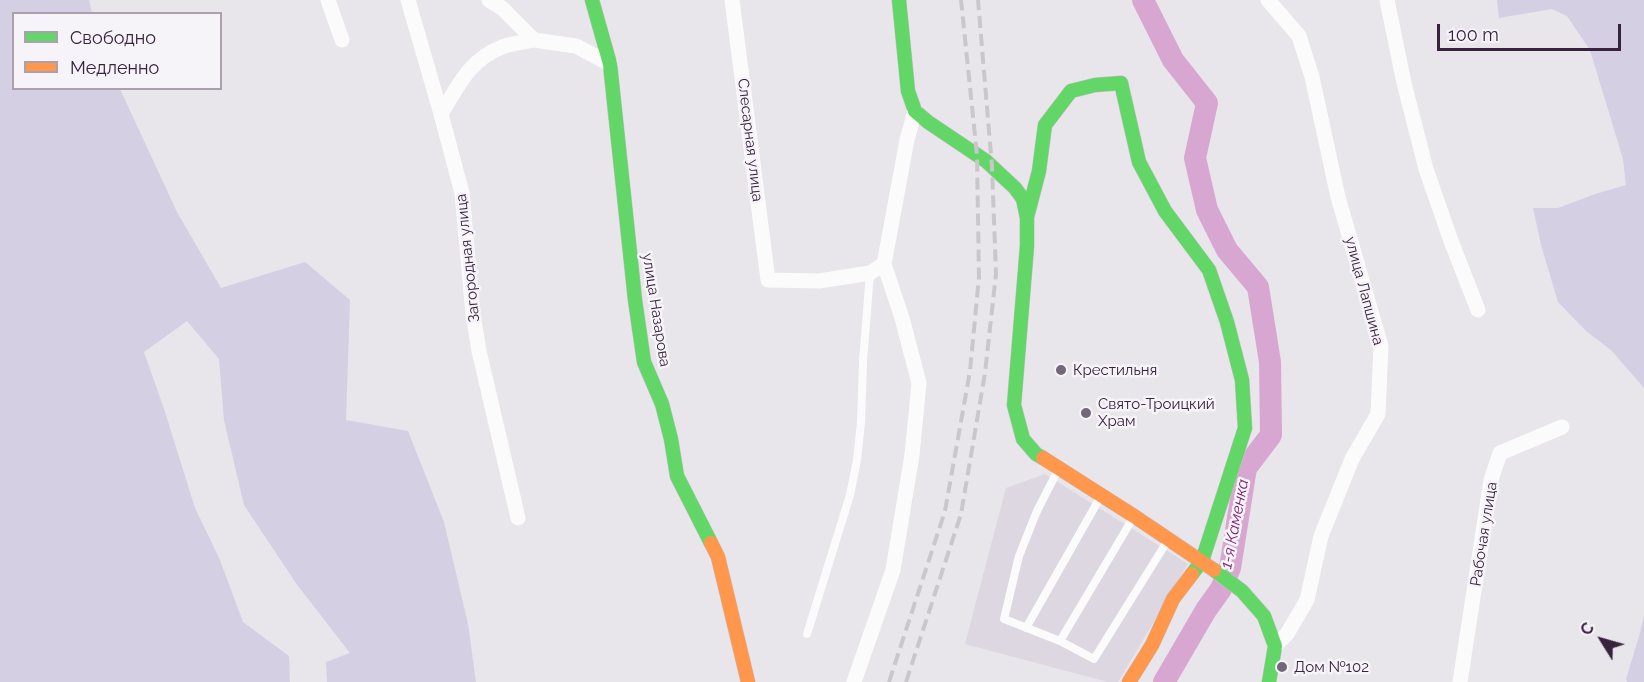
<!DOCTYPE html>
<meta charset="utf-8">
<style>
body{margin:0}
#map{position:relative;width:1644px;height:682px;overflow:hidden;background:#e8e5eb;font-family:Raleway,sans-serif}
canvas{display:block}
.legend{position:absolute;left:12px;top:12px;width:210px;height:78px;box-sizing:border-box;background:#f7f4f9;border:2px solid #aaa0ae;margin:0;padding:8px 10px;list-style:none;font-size:18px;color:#37233e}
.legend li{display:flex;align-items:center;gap:12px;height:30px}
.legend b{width:30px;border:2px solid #aaa0ae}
.north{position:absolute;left:1572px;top:610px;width:60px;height:60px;-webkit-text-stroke:4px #f7f4f9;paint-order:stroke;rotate:307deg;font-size:16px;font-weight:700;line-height:24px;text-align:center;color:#37233e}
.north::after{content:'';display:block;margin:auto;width:21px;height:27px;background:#37233e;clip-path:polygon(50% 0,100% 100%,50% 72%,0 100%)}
.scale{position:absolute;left:1437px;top:24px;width:184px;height:27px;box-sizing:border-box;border:3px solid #37233e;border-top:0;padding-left:8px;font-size:18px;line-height:21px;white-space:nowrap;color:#37233e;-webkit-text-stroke:4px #f7f4f9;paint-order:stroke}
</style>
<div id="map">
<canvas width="1644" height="682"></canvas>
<ul class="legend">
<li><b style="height:8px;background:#63d668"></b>Свободно</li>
<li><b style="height:8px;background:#ff974d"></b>Медленно</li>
</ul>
<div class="north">С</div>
<div class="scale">100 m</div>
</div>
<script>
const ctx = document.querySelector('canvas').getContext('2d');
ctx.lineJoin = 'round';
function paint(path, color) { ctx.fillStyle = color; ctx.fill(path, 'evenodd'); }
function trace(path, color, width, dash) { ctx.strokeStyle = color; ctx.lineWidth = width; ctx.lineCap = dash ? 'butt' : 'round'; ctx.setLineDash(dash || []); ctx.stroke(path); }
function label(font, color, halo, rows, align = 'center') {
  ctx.font = font + ' Raleway,sans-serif'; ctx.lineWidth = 5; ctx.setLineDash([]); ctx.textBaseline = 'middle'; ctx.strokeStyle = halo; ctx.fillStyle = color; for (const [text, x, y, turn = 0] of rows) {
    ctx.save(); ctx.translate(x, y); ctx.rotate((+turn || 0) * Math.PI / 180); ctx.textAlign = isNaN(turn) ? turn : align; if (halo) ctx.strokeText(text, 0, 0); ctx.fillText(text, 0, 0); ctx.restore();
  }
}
const built = new Path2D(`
 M1045,474L1188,564L1118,682H1108L965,644L1006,488Z`);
const green = new Path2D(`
 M0,0H89L92,13L14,14V88L120,89L177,212L221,288L305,262L350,300L346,420L408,431L444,522L468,624L476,682H327L326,662L350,653L298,586L244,505L224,420L219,359L187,321L144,352L165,412L195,508L220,560L243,622L289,656L290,682H0Z
 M1497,0H1644V388L1611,350L1586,331L1558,302L1541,245L1533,208H1558L1595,194L1626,185L1623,159L1590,50L1567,16L1552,9L1499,18Z
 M1644,616V682H1627L1626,679L1640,633Z`);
const river = new Path2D(`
 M1143,0L1173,60L1207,103L1195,158L1207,210L1227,250L1258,287L1270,362L1271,435L1246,468L1230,568L1221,589L1206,610L1164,682`);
const lane = new Path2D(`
 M1058,470L1037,511L1019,556L1004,619L1060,641L1094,659L1168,540
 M1026,628L1101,496
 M807,634L850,495L857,460L861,422L863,362L870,273
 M1060,641L1133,518`);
const street = new Path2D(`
 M328,0L342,40
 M408,0L441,114L462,193L473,314L479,351L518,518
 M489,0L502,8L534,40L576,46L610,64
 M732,0L768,280L819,281L870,273L884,264
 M1268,0L1299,36L1312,77L1338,197L1381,346L1378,414L1352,459L1321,536L1307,600L1287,634L1275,646
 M1387,0L1404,83L1426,169L1451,241L1478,310
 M441,114C458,86 469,60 502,47C512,43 524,42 534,40
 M854,682L893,570L912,455L919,383L902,318L884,264L907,140L915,111
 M1460,682L1491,480L1500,453L1562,427`);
const fast = new Path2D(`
 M592,0L610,64L635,300L644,362L662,404L671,439L677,476L711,543
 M899,0L908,91L915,111L928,122L986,161L1015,188L1023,199L1027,218V246L1014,405L1023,439L1036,454L1043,458
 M1027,217L1039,171L1045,125L1071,91L1095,85L1121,83L1139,162L1165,211L1209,270L1227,322L1242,380L1245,428L1202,561L1192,574
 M1214,570L1242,591L1264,616L1275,646L1269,682`);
const slow = new Path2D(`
 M1043,458L1134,516L1214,570
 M711,543L718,557L748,682
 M1129,682L1152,645L1173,599L1192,574`);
const rail = new Path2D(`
 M889,682L945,511L970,371L979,277L977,155L961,0
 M906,682L961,514L985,373L996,274L992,167L978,0`);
const markers = [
 [1061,370,6,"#75677b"],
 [1086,413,6,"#75677b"],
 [1282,667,6,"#75677b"]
];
const streetNames = [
 ["Слесарная улица",750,140,83],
 ["Загородная улица",468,258,-96],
 ["улица Лапшина",1364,291,75],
 ["улица Назарова",656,310,81],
 ["Рабочая улица",1484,534,-81]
];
const poiNames = [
 ["Крестильня",1073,370],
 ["Свято-Троицкий",1098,404],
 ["Храм",1098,421],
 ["Дом №102",1294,667]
];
const waterNames = [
 ["1-я Каменка",1235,524,-79]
];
paint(built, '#dcd7e0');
paint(green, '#d5cfe3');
trace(river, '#d8a7d1', 22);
trace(fast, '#c7c2ca', 15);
trace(slow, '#c7c2ca', 15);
trace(lane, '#fcfbfc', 8);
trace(street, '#fcfbfc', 15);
trace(fast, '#63d668', 14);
trace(slow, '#ff974d', 14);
trace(rail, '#cac7cc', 4, [12, 6]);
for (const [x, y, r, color] of markers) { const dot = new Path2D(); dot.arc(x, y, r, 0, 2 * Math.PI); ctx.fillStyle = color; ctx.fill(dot); trace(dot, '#f7f4f9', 2); }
label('15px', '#37233e', '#f7f4f9', streetNames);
label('15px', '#37233e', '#f7f4f9', poiNames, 'left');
label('italic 16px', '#791e6a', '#f7f4f9', waterNames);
</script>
